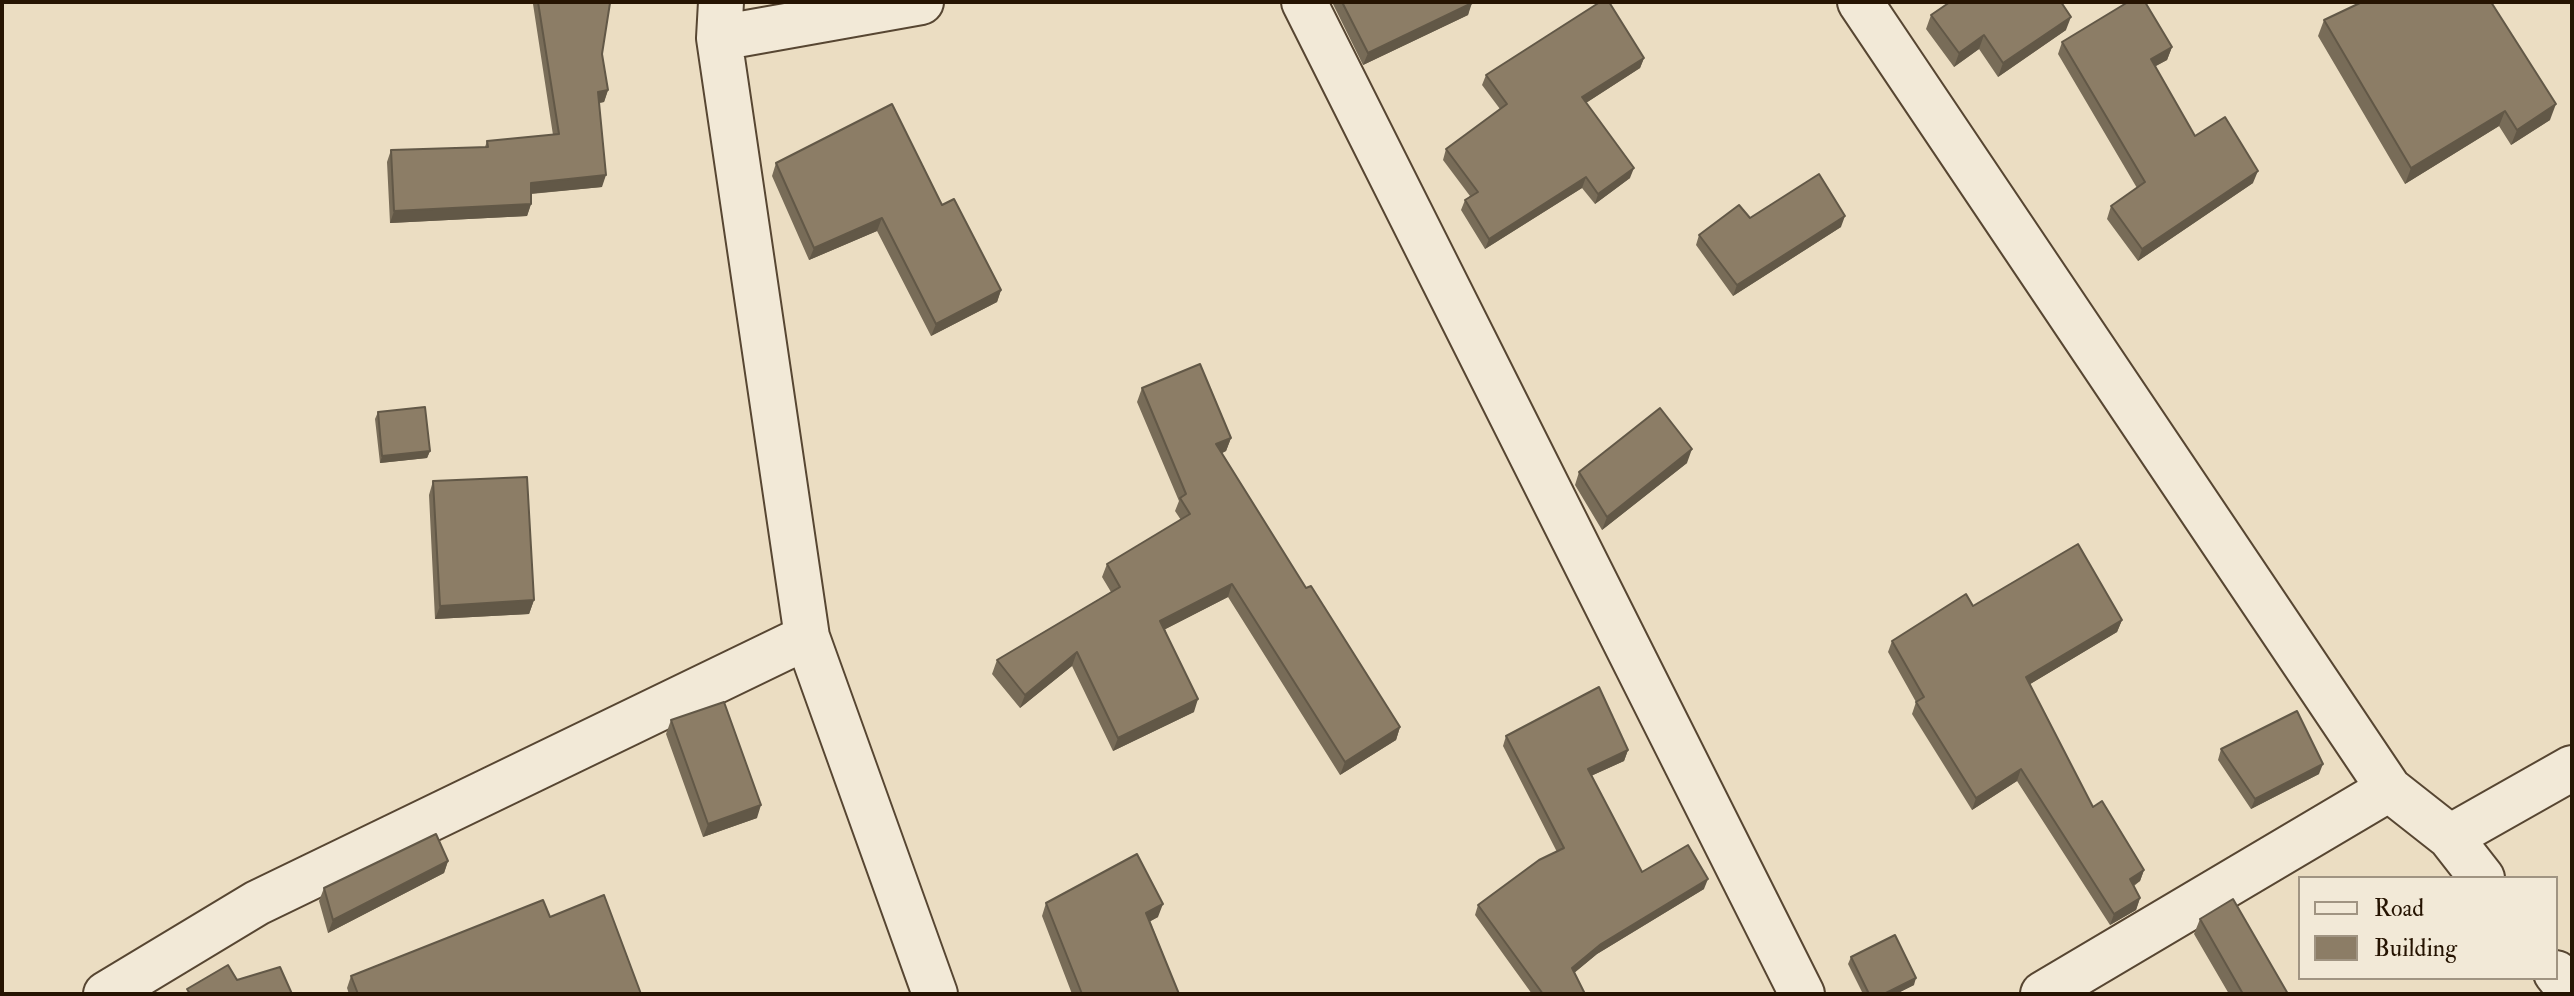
<!DOCTYPE html>
<style>
body{margin:0}
#map{position:relative;width:2574px;height:996px;overflow:hidden;background:#ebddc2;font-family:"IM FELL Double Pica",serif}
canvas{display:block}
.frame{position:absolute;inset:0;border:4px solid #261402;pointer-events:none}
.legend{position:absolute;left:2298px;top:876px;width:260px;height:104px;box-sizing:border-box;background:#f2e9d7;border:2px solid #a09482;margin:0;padding:10px 14px;list-style:none;font-size:24px;color:#261402}
.legend li{display:flex;align-items:center;gap:16px;height:40px}
.legend b{width:40px;border:2px solid #a09482}
</style>
<div id="map">
<canvas width="2574" height="996"></canvas>
<div class="frame"></div>
<ul class="legend">
<li><b style="height:10px;background:#f2e9d7"></b>Road</li>
<li><b style="height:22px;background:#8c7d66"></b>Building</li>
</ul>
</div>
<script>
const ctx = document.querySelector('canvas').getContext('2d');
ctx.lineJoin = 'round';
function trace(path, color, width, dash) { ctx.strokeStyle = color; ctx.lineWidth = width; ctx.lineCap = dash ? 'butt' : 'round'; ctx.setLineDash(dash || []); ctx.stroke(path); }
function paint(path, color) { ctx.fillStyle = color; ctx.fill(path, 'evenodd'); }
const minor = new Path2D(`
 M721,2L719,38L807,637
 M1304,2L1802,994
 M1860,2L2389,789L2043,994
 M719,38L921,2
 M2389,789L2450,837L2482,878
 M2450,837L2572,768
 M2556,973L2572,993
 M106,994L257,903L807,637L935,994`);
const wall = new Path2D(`
 M533,2H600L602,54L608,90L604,102L599,103L602,187L531,194V204L527,216L390,223L387,162L391,150L485,147L487,141L553,135L533,4Z
 M1332,2H1471L1468,15L1363,65Z
 M1931,15L2066,30L1998,77L1979,49L1954,67L1926,29Z
 M2324,20L2550,120L2511,145L2499,126L2405,184L2318,36Z
 M2062,42L2172,47L2167,60L2155,66L2195,136L2253,183L2138,261L2107,219L2111,206L2137,188L2058,54Z
 M1644,58L1640,68L1586,103L1630,178L1595,204L1582,188L1485,249L1461,210L1465,200L1470,196L1443,160L1446,149L1500,109L1482,85L1486,75Z
 M776,163L942,205L1001,290L997,302L931,336L877,231L809,260L772,176Z
 M1841,227L1733,296L1696,245L1699,235Z
 M1142,388L1231,438L1226,451L1222,453L1306,588L1400,727L1396,740L1340,775L1228,597L1165,629L1194,712L1113,751L1072,666L1020,708L992,674L997,660L1111,592L1102,577L1107,564L1181,520L1175,511L1179,501L1137,402Z
 M378,412L430,451L427,458L380,463L375,419Z
 M1687,463L1602,530L1575,485L1579,472Z
 M433,481L534,600L529,614L435,619L429,495Z
 M1973,606L2122,620L2117,632L2030,684L2093,807L2144,870L2140,881L2134,886L2140,898L2136,910L2110,925L2017,781L1972,810L1912,714L1916,702L1888,652L1892,641Z
 M671,720L757,818L703,837L666,734Z
 M1506,736L1628,750L1624,761L1591,776L1642,872L1704,889L1597,954L1574,973L1585,994H1532L1475,915L1478,905L1557,852L1503,746Z
 M2221,749L2319,774L2251,809L2218,760Z
 M448,861L444,873L328,933L319,901L324,888Z
 M1046,903L1158,917L1150,921L1179,994H1072L1042,916Z
 M550,917L641,994H349L347,988L351,976Z
 M2200,919L2288,994H2229L2194,934Z
 M1851,957L1914,985L1896,994H1863L1848,964Z`);
const shadedWall = new Path2D(`
 M1472,3L1468,15L1363,65L1368,53Z
 M2071,17L2066,30L1998,77L2003,63Z
 M1984,35L1979,49L1954,67L1959,53Z
 M2172,47L2167,60L2147,71L2151,59Z
 M1644,58L1640,68L1578,108L1582,97Z
 M608,90L604,102L593,104L598,92Z
 M2556,104L2550,120L2511,145L2517,130Z
 M2505,111L2499,126L2405,184L2411,168Z
 M1634,168L1630,178L1595,204L1598,194Z
 M2258,171L2253,183L2138,261L2142,249Z
 M606,175L602,187L527,194L531,183Z
 M1586,177L1582,188L1485,249L1489,239Z
 M531,204L527,216L390,223L394,211Z
 M1845,216L1841,227L1733,296L1737,285Z
 M882,218L877,231L809,260L814,248Z
 M1001,290L997,302L931,336L936,324Z
 M1231,438L1226,451L1212,458L1216,444Z
 M1692,449L1687,463L1602,530L1607,517Z
 M430,451L427,458L380,463L382,456Z
 M1232,584L1228,597L1156,634L1160,621Z
 M534,600L529,614L435,619L440,606Z
 M2122,620L2117,632L2022,689L2026,677Z
 M1077,652L1072,666L1020,708L1025,695Z
 M1198,699L1194,712L1113,751L1118,738Z
 M1400,727L1396,740L1340,775L1345,762Z
 M1628,750L1624,761L1584,779L1588,769Z
 M2323,764L2319,774L2251,809L2255,799Z
 M2021,769L2017,781L1972,810L1976,798Z
 M761,805L757,818L703,837L708,824Z
 M448,861L444,873L328,933L333,920Z
 M2144,870L2140,881L2126,890L2130,879Z
 M1708,879L1704,889L1597,954L1568,978L1572,968L1601,944Z
 M2140,898L2136,910L2110,925L2114,914Z
 M1163,904L1158,917L1142,926L1146,913Z
 M1916,978L1914,985L1896,994H1884Z`);
const building = new Path2D(`
 M538,2H600L610,3L602,54L608,90L598,92L606,175L531,183V204L394,211L391,150L488,147L487,141L559,134Z
 M1342,2H1471L1472,3L1368,53Z
 M1600,2H1609L1644,58L1582,97L1634,168L1598,194L1586,177L1489,239L1465,200L1478,192L1446,149L1507,104L1486,75Z
 M1950,2H2061L2071,17L2003,63L1984,35L1959,53L1931,15Z
 M2128,2H2145L2172,47L2151,59L2195,136L2225,117L2258,171L2142,249L2111,206L2145,182L2062,42Z
 M2362,2H2491L2556,104L2517,130L2505,111L2411,168L2324,20Z
 M892,104L942,205L954,199L1001,290L936,324L882,218L814,248L776,163Z
 M1819,174L1845,216L1737,285L1699,235L1739,205L1750,218Z
 M1200,364L1231,438L1216,444L1306,588L1311,586L1400,727L1345,762L1232,584L1160,621L1198,699L1118,738L1077,652L1025,695L997,660L1120,587L1107,564L1190,514L1180,498L1186,494L1142,388Z
 M425,407L430,451L382,456L378,412Z
 M1660,408L1692,449L1607,517L1579,472Z
 M527,477L534,600L440,606L433,481Z
 M2078,544L2122,620L2026,677L2093,807L2102,801L2144,870L2130,879L2140,898L2114,914L2021,769L1976,798L1916,702L1924,697L1892,641L1966,594L1973,606Z
 M1599,687L1628,750L1588,769L1642,872L1688,845L1708,879L1601,944L1572,968L1585,994H1543L1478,905L1539,860L1564,848L1506,736Z
 M724,702L761,805L708,824L671,720Z
 M2297,711L2323,764L2255,799L2221,749Z
 M436,834L448,861L333,920L324,888Z
 M1137,854L1163,904L1146,913L1179,994H1082L1046,903Z
 M604,895L641,994H358L351,976L543,900L550,917Z
 M2233,899L2288,994H2243L2200,919Z
 M1895,935L1916,978L1884,994H1869L1851,957Z
 M228,965L237,980L280,967L292,994H190L187,989Z`);
trace(minor, '#574632', 48);
trace(minor, '#f2e9d7', 44);
paint(wall, '#786c58');
paint(shadedWall, '#625847');
paint(building, '#8c7d66');
trace(building, '#625847', 2);
</script>
